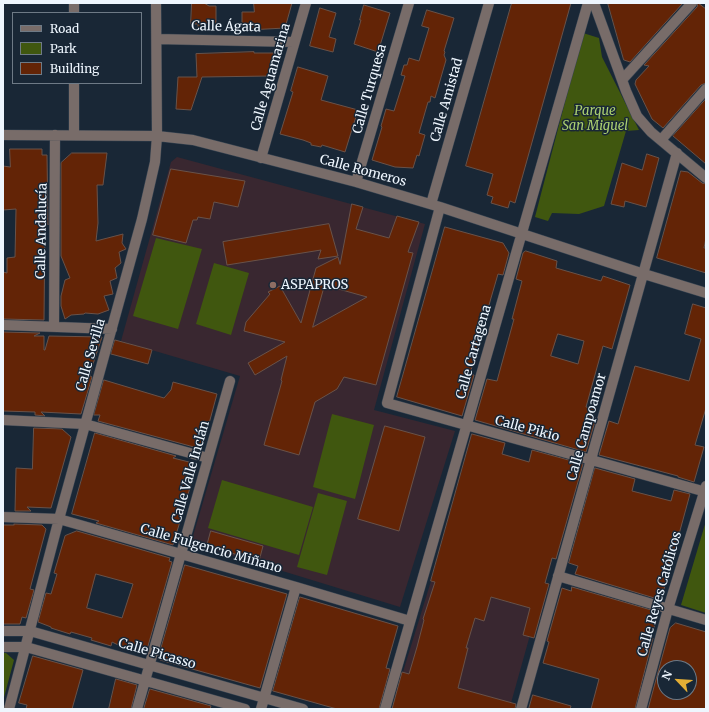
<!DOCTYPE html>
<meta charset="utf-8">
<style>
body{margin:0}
#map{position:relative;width:709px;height:712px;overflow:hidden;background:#192736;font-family:Merriweather,serif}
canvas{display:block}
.frame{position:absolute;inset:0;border:4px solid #eef6fe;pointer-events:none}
.legend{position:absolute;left:12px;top:12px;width:130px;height:72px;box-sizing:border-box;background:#192736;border:1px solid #6e7a86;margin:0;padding:5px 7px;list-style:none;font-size:12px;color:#eef6fe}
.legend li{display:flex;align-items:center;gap:8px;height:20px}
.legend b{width:20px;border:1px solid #6e7a86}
.north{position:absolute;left:657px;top:660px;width:40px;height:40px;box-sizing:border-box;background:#192736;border:1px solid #6e7a86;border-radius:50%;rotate:295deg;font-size:11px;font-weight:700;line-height:16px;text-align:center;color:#eef6fe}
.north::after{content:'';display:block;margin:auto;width:14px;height:18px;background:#e3ae35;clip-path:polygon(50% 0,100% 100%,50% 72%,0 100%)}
</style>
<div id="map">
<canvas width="709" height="712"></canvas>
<div class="frame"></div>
<ul class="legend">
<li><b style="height:5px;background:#786c69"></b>Road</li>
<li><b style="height:11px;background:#40570f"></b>Park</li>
<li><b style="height:11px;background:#632406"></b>Building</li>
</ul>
<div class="north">N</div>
</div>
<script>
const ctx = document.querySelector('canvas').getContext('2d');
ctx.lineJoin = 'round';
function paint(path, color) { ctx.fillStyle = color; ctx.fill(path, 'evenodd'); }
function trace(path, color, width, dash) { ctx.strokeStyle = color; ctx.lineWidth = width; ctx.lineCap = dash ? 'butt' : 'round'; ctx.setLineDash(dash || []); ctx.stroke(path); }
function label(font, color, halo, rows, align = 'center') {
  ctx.font = font + ' Merriweather,serif'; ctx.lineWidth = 3; ctx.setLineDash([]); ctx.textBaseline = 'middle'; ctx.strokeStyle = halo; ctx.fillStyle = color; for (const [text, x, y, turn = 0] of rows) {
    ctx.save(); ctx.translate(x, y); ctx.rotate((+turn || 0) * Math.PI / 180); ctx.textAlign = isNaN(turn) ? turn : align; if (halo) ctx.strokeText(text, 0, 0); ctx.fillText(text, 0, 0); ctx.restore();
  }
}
const education = new Path2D(`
 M177,157L425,224L374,410L455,431L400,607L191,543L240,376L121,341L171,162Z
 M431,581L537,610L511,703L403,672Z`);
const green = new Path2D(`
 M583,33L599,38L602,57L639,130L626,131L604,206L579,214L552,213L548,221L535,217Z
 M156,238L202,249L178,329L133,316Z
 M214,263L249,273L231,335L196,324Z
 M332,414L374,425L355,499L313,487Z
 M222,480L313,507L299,555L208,528Z
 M318,493L347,501L327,575L297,567Z
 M706,521V613L681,605Z
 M3,653H6L14,660L3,701Z`);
const building = new Path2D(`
 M192,3H204L209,6H216V28H198V24H191Z
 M254,3H292L285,28L248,30V27H242V12H254Z
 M512,3H571L515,203L510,201L508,208L491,203L493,197L487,195L493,174L466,166Z
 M608,3H683L630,62L624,60Z
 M698,3L706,9V83L701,85L663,128L652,119L635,84L636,80L649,66L644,65L697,7Z
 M364,5L390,13L378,52L354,44L361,20H360Z
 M320,8L336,13L329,37L336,39L333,52L310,46Z
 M427,10L454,18L444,51L445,52L444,55L446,60L435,98L431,96L430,102H428L419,133L425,135L419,156L417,155L413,168L395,167L372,160L382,127L381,126L386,109L394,111L405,76L401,75L404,65H407L409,58L419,61L429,28L422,26Z
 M254,52V53H276L271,76L202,77L191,110L176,109L178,77H197L196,54Z
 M298,67L328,76L321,100L358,110L345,152L322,145L321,147L311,145V143L303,140L280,134L293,92L291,91Z
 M706,99V164L673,136Z
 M10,149H42V155H47L48,225L45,218L44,320L3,319V272L7,273V258L15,257L16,209L3,210V166L10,167Z
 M72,153H107L103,185H97L98,223L96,241L123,234L122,243L126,249L119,252L121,263L115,268L117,278L110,281L113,294L104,296L109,310L98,314L85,313L84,314L71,315L65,319L61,306V296L65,280L70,278L61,256V163Z
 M647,154L659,158L646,207L625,201L624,207L611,204L622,163L642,170Z
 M171,169L245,181L238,207L214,202L210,219L198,217L197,220H193L186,243L153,235Z
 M681,171L688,172L702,183L706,184V238L704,248H706V273L657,258Z
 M352,204L363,207L356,229L389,238L397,216L419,222L408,252L413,253L376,385L344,377L337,389L315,402L299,455L264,445L282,381L281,380L287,356L255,375L248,363L285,342L244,331L246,322L270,294L268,292L280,286L301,323L316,268L338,257L340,264ZM325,285L335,288L367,297L313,327Z
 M329,224L338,256L318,259L321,250L227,265L223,242Z
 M445,227L503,243L509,253L503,275L498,274L491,298L470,374L474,375L462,416L397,397Z
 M526,251L557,261L556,268L601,281L603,276L630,285L612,349L603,346L586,407L595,409L593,417L596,418L586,452L475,420L487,379L497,381L514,319H512L522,281L516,279L523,253ZM558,334L584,341L578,364L551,356Z
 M693,304L706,308V408L695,445L704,447L694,482L678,477V476L599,455L609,421L618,424L635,366L689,381L701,339L685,334Z
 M3,332L40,333L34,336H44V350H45L49,336L102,337L93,364L90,376L92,377L81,414L41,412L45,416L35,415V412L3,411Z
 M115,340L152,350L148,364L111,354Z
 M104,380L164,398L171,390L173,382L217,394L204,442L194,447L98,421L100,415H94Z
 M385,426L425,437L399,531L358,519Z
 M34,428L62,429L71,437L51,508L27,507L31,511H15L16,468L32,469Z
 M95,433L176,456L173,458L197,464L173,545L96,523L99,521L72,514Z
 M472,434L505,443L502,454L529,462L532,450L583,464L556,559L552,558L545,583L549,584L534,638L523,635L530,608L491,597L484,621L475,618L466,648H468L458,688L516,704L515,709H392L402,672L409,674L417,647L424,620L423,619L435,582L431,581Z
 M595,468L635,479L632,491L671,501L674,490L690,494L661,600L575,574L578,566L569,563Z
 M14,524L42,525L46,529L30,589L34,590L26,618L22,617L20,624H3V525H14Z
 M77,531L170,558L169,561L172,562L146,653L131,648V651L112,642L111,646L91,640L92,638L71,632L70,634L51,628V627L38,622L46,593L51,594L57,574L54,573L65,536ZM96,574L133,584L122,618L87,608Z
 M211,531L263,546L259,561L207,546Z
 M185,565L287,594L260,688L160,660L161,657L159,656Z
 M572,587L658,612L651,639L653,638L635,709H591L599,679L543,663L549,642L547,641L562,588L571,591Z
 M300,597L398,626L386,668L390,669L379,709H337L273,691Z
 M676,623L706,632V709H648L670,628ZM665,668H689V692H665Z
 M33,656L83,670L72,709H26L27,705L19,703Z
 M116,679L137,685L131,709H109Z
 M150,689L211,706L210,709H144Z
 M533,695L571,706L570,709H529Z`);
const street = new Path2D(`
 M74,3V13
 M594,3L626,91L637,116L651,132L706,178
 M157,39L294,42
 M622,80L692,3
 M74,83V135
 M3,135L157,136L193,140L356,182L440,207L644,274L706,293
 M661,140L706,89
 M261,158L306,3
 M356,182L409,3
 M431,204L489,3
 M440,207L387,403L706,492
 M3,325L112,329
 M54,327L55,135
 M3,420L85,424L208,458
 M3,517L59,519L296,587L410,621
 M558,576L706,620
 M3,631H30L303,709
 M3,647H26L245,709
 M9,709L59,519L142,219L155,162L157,136L156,3
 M137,709L230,381
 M261,709L296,587
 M385,709L588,3
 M521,709L677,153
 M641,709L668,609L706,486`);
const markers = [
 [273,285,4,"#8d6e63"]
];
const streetNames = [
 ["Calle Ágata",226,27,1],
 ["Calle Aguamarina",271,77,-74],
 ["Calle Turquesa",370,89,-74],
 ["Calle Amistad",447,100,-74],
 ["Calle Romeros",363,171,15],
 ["Calle Andalucía",42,231,-89],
 ["Calle Cartagena",474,352,-74],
 ["Calle Sevilla",91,355,-74],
 ["Calle Campoamor",587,427,-74],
 ["Calle Pikio",527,429,15],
 ["Calle Valle Inclán",191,472,-74],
 ["Calle Fulgencio Miñano",211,549,16],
 ["Calle Reyes Católicos",660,594,-74],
 ["Calle Picasso",157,654,16]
];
const parkNames = [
 ["Parque",595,111],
 ["San Miguel",595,126]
];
const poiNames = [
 ["ASPAPROS",281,285]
];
paint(education, '#392730');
paint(green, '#40570f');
paint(building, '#632406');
trace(building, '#695249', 1);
trace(street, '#374452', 11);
trace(street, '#786c69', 10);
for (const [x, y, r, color] of markers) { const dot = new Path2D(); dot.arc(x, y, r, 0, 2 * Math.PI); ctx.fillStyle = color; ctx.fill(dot); trace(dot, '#192736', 1.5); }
label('13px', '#eef6fe', '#192736', streetNames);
label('italic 13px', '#abcf70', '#192736', parkNames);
label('13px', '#eef6fe', '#192736', poiNames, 'left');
</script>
